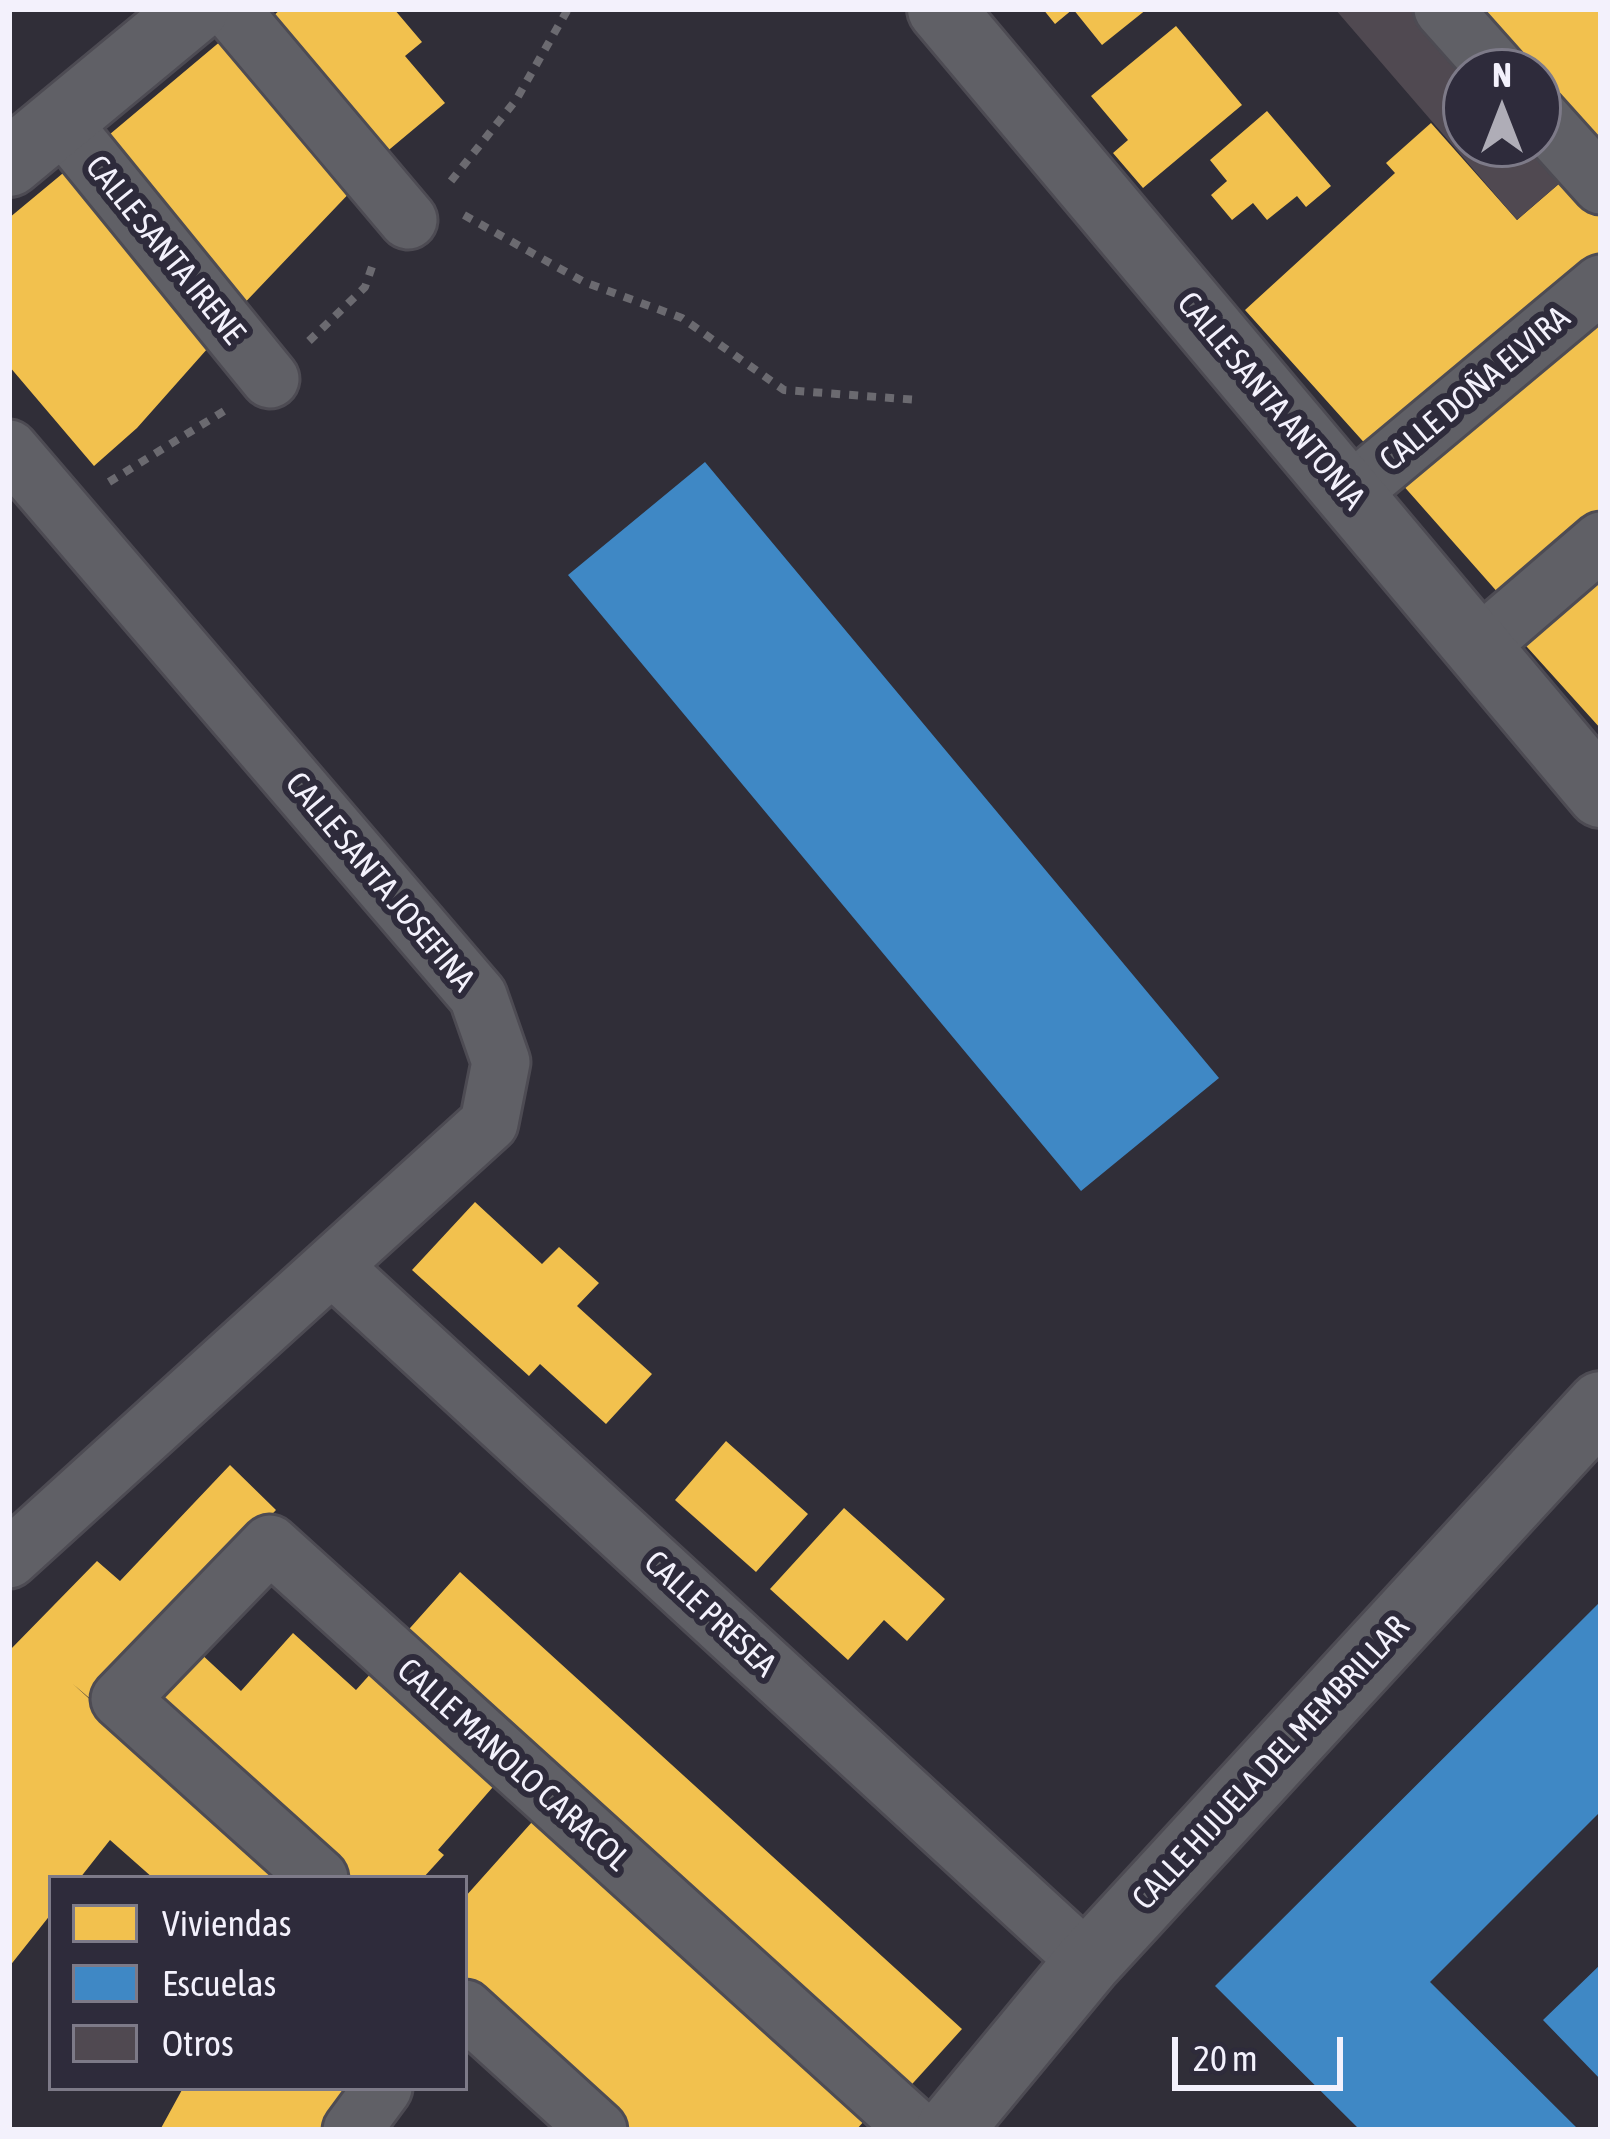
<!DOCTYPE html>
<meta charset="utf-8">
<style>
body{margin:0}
#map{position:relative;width:1610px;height:2139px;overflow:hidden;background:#302e38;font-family:"Asap Condensed",sans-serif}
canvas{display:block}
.frame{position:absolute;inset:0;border:12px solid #f3f1fc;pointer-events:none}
.legend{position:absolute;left:48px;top:1875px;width:420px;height:216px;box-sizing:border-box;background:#2e2b3b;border:3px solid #7d7a88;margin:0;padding:15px 21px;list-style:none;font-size:36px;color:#f3f1fc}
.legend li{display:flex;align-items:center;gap:24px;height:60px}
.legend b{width:60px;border:3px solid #7d7a88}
.north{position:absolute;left:1442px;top:48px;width:120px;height:120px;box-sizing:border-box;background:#2e2b3b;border:3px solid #7d7a88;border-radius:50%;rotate:0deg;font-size:33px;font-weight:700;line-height:48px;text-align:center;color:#f3f1fc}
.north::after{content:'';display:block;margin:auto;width:42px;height:54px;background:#afadb7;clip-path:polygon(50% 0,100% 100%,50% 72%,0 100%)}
.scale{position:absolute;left:1172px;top:2037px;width:171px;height:54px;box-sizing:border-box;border:6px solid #f3f1fc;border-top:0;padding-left:15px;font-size:36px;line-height:42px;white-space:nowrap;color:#f3f1fc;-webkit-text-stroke:9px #2e2b3b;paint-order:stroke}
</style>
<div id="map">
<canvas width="1610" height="2139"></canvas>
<div class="frame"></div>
<ul class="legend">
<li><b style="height:33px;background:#f2c14e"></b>Viviendas</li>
<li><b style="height:33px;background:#3f88c5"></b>Escuelas</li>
<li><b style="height:33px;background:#504951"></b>Otros</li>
</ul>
<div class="north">N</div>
<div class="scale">20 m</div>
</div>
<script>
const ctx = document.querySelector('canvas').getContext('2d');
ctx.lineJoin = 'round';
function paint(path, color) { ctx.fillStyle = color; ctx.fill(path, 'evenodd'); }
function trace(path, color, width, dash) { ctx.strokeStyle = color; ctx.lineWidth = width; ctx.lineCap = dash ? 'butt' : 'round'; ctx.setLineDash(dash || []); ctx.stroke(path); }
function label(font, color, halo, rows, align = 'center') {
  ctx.font = font + ' "Asap Condensed",sans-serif'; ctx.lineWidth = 12; ctx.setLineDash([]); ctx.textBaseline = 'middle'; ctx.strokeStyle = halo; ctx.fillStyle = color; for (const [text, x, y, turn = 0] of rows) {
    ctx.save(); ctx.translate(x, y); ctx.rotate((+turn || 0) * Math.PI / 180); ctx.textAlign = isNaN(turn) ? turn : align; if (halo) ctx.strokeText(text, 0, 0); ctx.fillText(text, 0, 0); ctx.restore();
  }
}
const homes = new Path2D(`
 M281,9H394L422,42L405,56L445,103L378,159L263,25Z
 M1043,9H1147L1102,45L1073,9L1055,24Z
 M1466,9H1601V161L1538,90V72H1522Z
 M1176,26L1242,105L1143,188L1113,153L1128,140L1091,96Z
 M228,35L357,185L236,312L97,145Z
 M1267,111L1331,186L1306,207L1297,196L1267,220L1253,203L1232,220L1211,195L1227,181L1210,160Z
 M1431,123L1517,220L1568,176L1601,213V250L1369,448L1245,310L1395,173L1386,163Z
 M68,169L216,339L137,428L94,466L9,366V218Z
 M1601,310V509L1500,595L1401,483Z
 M1601,567V729L1518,637Z
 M475,1202L542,1264L559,1247L599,1283L577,1306L652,1374L606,1424L540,1364L529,1376L412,1270Z
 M726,1441L808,1514L756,1572L675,1500Z
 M230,1465L276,1510L94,1702L73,1684L286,1878H153L110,1840L80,1878H51V1914L9,1967V1651L97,1561L120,1581Z
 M844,1508L945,1599L907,1641L884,1620L848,1660L770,1589Z
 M460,1572L962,2029L904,2093L402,1637Z
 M293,1633L356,1690L373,1671L499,1780L438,1850L444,1855L423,1878H346L152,1701L198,1651L241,1691Z
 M532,1822L866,2119L856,2130H630L465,1985V1897Z
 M183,2088H363L330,2130H160Z`);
const schools = new Path2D(`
 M705,462L1219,1078L1081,1191L568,575Z
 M1601,1601V1811L1430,1982L1579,2130H1360L1215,1986Z
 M1601,1964V2080L1543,2020Z`);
const building = new Path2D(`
 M1335,9H1422L1466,72V144H1540L1568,176L1517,220Z`);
const path = new Path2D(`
 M451,181L516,100L568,9
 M464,215L584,282L682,318L784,390L918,400
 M309,341L365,287L374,261
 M109,482L224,411`);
const minor = new Path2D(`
 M230,9L408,220
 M1443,9L1499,72
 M1538,115L1601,185
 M60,121L270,379
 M9,449L478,996L501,1062L489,1123L9,1559
 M1349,494L1601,284
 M1480,645L1601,541
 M333,1267L1088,1962
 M319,1878L120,1699L270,1544L917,2130
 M465,2009L598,2130
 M352,2130L383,2088`);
const tertiary = new Path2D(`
 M941,9L1601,794
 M9,163L195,9
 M949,2130L1088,1962L1601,1405`);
const streetNames = [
 ["CALLE SANTA IRENE",165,250,51],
 ["CALLE DOÑA ELVIRA",1475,389,-40],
 ["CALLE SANTA ANTONIA",1271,401,50],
 ["CALLE SANTA JOSEFINA",380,882,50],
 ["CALLE PRESEA",710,1614,43],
 ["CALLE HIJUELA DEL MEMBRILLAR",1271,1763,-47],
 ["CALLE MANOLO CARACOL",513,1765,42]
];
paint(homes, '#f2c14e');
paint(schools, '#3f88c5');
paint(building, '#504951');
trace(minor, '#4d4b53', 63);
trace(tertiary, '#4d4b53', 72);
trace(path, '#6b6a70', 8, [9, 9]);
trace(minor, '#606066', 57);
trace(tertiary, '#606066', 66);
label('33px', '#f3f1fc', '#2e2b3b', streetNames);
</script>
